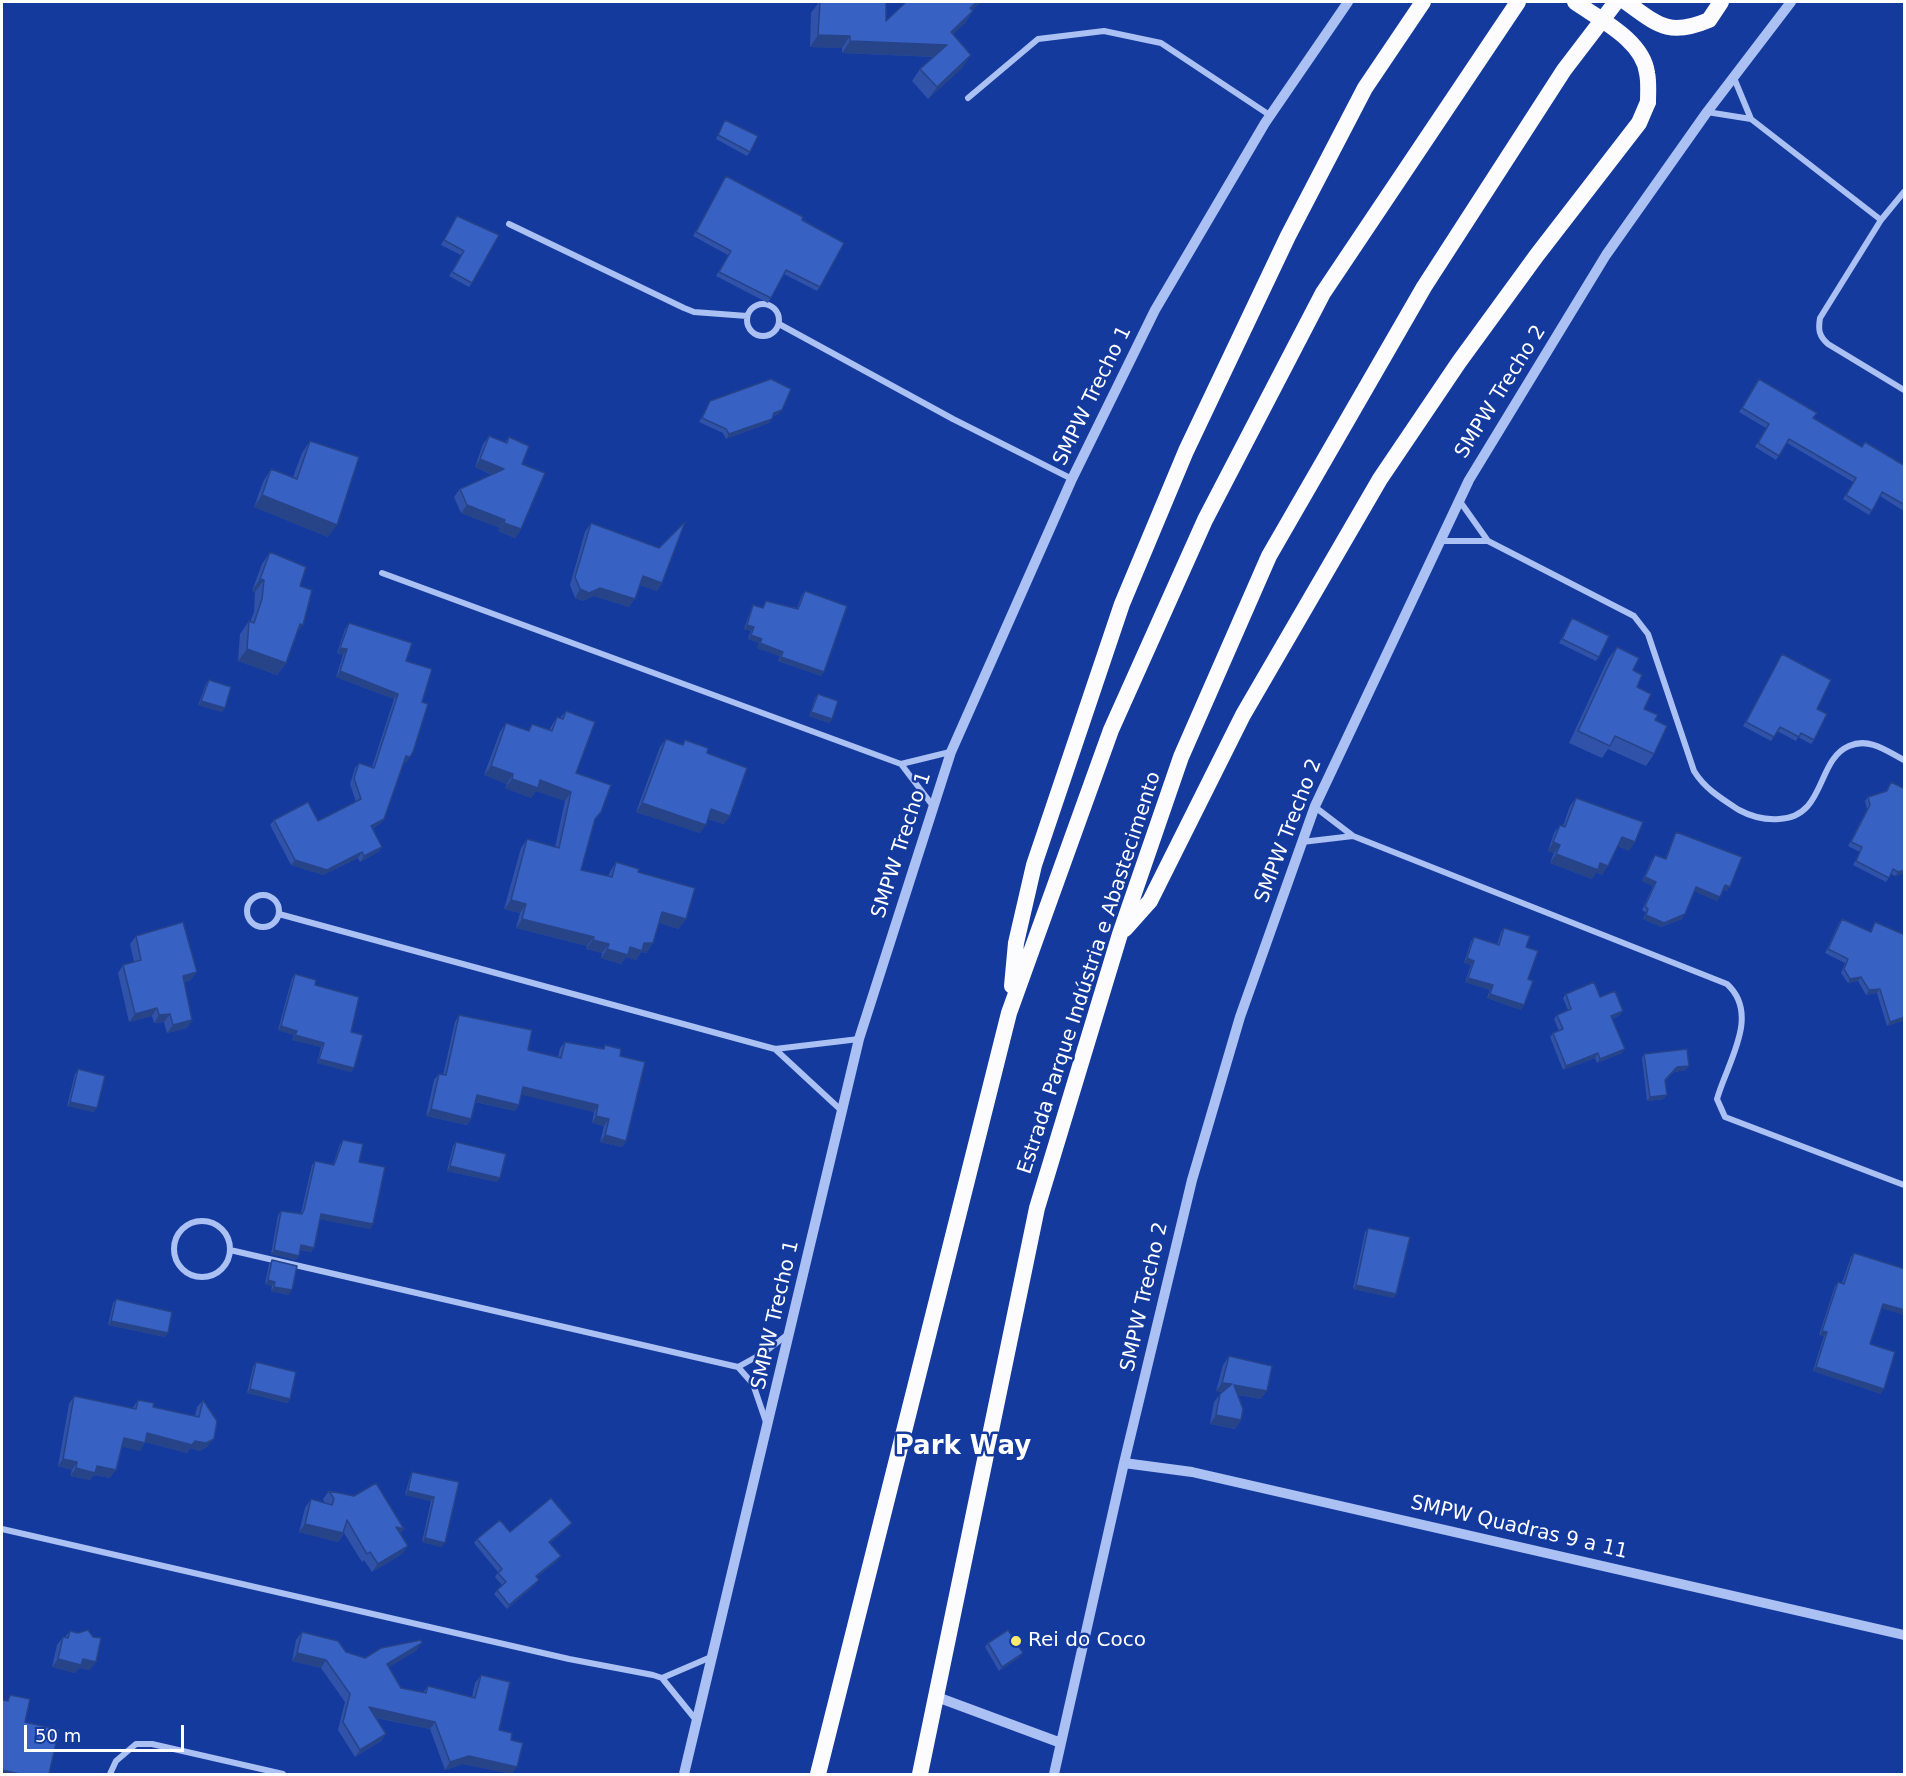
<!DOCTYPE html>
<meta charset="utf-8">
<style>
body{margin:0}
#map{position:relative;width:1906px;height:1776px;overflow:hidden;background:#143a9e;font-family:"DejaVu Sans",sans-serif}
canvas{display:block}
.frame{position:absolute;inset:0;border:3px solid #fff;pointer-events:none}
.scale{position:absolute;left:24px;top:1725px;width:160px;height:27px;box-sizing:border-box;border:3px solid #fff;border-top:0;padding-left:8px;font-size:18px;line-height:21px;white-space:nowrap;color:#fff;-webkit-text-stroke:4px #143a9e;paint-order:stroke}
</style>
<div id="map">
<canvas width="1906" height="1776"></canvas>
<div class="frame"></div>
<div class="scale">50 m</div>
</div>
<script>
const ctx = document.querySelector('canvas').getContext('2d');
ctx.lineJoin = 'round';
function trace(path, color, width, dash) { ctx.strokeStyle = color; ctx.lineWidth = width; ctx.lineCap = dash ? 'butt' : 'round'; ctx.setLineDash(dash || []); ctx.stroke(path); }
function paint(path, color) { ctx.fillStyle = color; ctx.fill(path, 'evenodd'); }
function label(font, color, halo, rows, align = 'center') {
  ctx.font = font + ' "DejaVu Sans",sans-serif'; ctx.lineWidth = 5; ctx.setLineDash([]); ctx.textBaseline = 'middle'; ctx.strokeStyle = halo; ctx.fillStyle = color; for (const [text, x, y, turn = 0] of rows) {
    ctx.save(); ctx.translate(x, y); ctx.rotate((+turn || 0) * Math.PI / 180); ctx.textAlign = isNaN(turn) ? turn : align; if (halo) ctx.strokeText(text, 0, 0); ctx.fillText(text, 0, 0); ctx.restore();
  }
}
const minor = new Path2D(`
 M1734,78L1751,119L1881,220
 M968,98L1038,39L1104,31L1161,43L1271,116
 M1707,112L1751,119
 M1904,192L1881,220L1820,318C1818,330 1819,336 1828,344L1904,390
 M509,224L684,308L694,312L747,316
 M747 320a16 16 0 1 1 32 0a16 16 0 1 1-32 0Z
 M779,324L953,419L1072,479
 M1459,500L1488,541
 M1439,541H1488L1634,616L1648,634L1694,771C1705,789 1722,799 1739,810C1752,817 1765,820 1779,819C1826,817 1816,760 1849,746C1869,737 1887,751 1904,760
 M382,573L901,764L933,806
 M901,764L950,752
 M1315,807L1353,836L1727,984C1761,1015 1727,1063 1717,1099L1725,1117L1904,1185
 M1302,842L1353,836
 M247 911a16 16 0 1 1 32 0a16 16 0 1 1-32 0Z
 M279,914L775,1049L859,1039
 M775,1049L842,1111
 M174 1249a28 28 0 1 1 56 0a28 28 0 1 1-56 0Z
 M230,1250L738,1367L753,1384L766,1422
 M738,1367L765,1352L788,1334
 M2,1529L569,1659L653,1675L662,1678L696,1720
 M662,1678L711,1657
 M110,1774L116,1761L136,1744H152L283,1774`);
const tertiary = new Path2D(`
 M1124,1463L1192,1472L1904,1635
 M937,1697L1061,1743
 M684,1774L859,1039L951,752L1072,479L1155,310L1265,123L1348,2
 M1054,1774L1124,1463L1192,1180L1240,1017L1315,806L1469,480L1606,255L1707,112L1791,2`);
const trunk = new Path2D(`
 M1626,2C1658,25 1669,37 1709,20L1721,2
 M1125,929L1150,901L1243,715L1380,479L1459,362L1537,255L1639,123L1648,102
 M1012,986L1016,943L1034,865L1122,604L1186,451L1288,236L1365,88L1423,2
 M818,1774L1009,1013L1111,730L1205,520L1323,293L1518,2
 M920,1774L1037,1208L1120,934L1181,757L1269,556L1424,287L1564,70L1616,2`);
const trunkBridge = new Path2D(`
 M1575,2C1599,19 1643,40 1647,73C1649,82 1648,92 1648,102`);
const wall = new Path2D(`
 M819,2H886V21L906,2H981L972,10L973,11L965,23L953,34L963,67L928,99L912,81L920,69L934,57L842,53V48L810,47L811,13Z
 M725,120L750,152L747,156L716,139Z
 M726,176L802,220L820,287L817,291L784,274L768,303L716,276L728,255L693,236Z
 M457,216L472,283L469,287L449,276L461,255L441,245Z
 M1756,383L1862,447L1905,466V507L1902,510L1880,496L1869,515L1843,499L1853,482L1787,443L1776,460L1755,447L1766,428L1739,412Z
 M710,401L779,414L773,416L769,423L726,439L723,433L699,422Z
 M489,436L505,442L509,437L522,464L521,529L515,538L498,531L500,528L461,513L454,497L460,489L492,475L475,467L483,444Z
 M310,441L328,537L254,507L263,482L271,469L293,477L302,453Z
 M591,523L662,583L657,591L640,585L629,607L594,596L583,601L575,598L570,585L585,532Z
 M270,552L300,586L296,635L286,663L277,675L238,661L240,634L249,621L250,622L254,612L255,592L252,591L262,564Z
 M805,591L821,676L778,661L780,656L757,648L759,643L748,639L751,631L744,629L751,609L753,605L762,608L766,601L797,608L802,595Z
 M1572,618L1599,657L1596,661L1559,643Z
 M349,623L406,661L422,702L406,763L404,762L380,824L373,828L382,847L378,852L360,862L358,858L323,875L291,865L270,825L274,820L318,821L356,802L350,784L355,768L359,763L372,767L394,699L336,677L343,655L337,653L345,629Z
 M1617,647L1633,670L1637,687L1644,709L1654,754L1646,766L1608,749L1602,758L1569,743L1608,659Z
 M1782,654L1817,709L1814,740L1811,744L1798,737L1796,741L1777,731L1771,741L1743,726Z
 M209,680L225,708L222,712L198,705L206,684Z
 M818,694L832,719L829,723L809,716L815,698Z
 M566,711L576,773L594,822L581,870L608,877L610,872L616,862L638,872L679,929L659,923L653,943L646,953L641,952L636,960L626,957L621,964L601,958L602,953L586,949L587,946L516,928L520,913L504,909L521,848L527,839L555,847L565,801L536,791L531,798L505,788L507,784L484,775L500,732L506,723L528,731L532,724L549,730L557,717L560,718Z
 M666,739L682,745L685,740L707,753L724,824L708,819L700,833L636,812L660,747Z
 M1891,782L1905,873L1895,876L1891,874L1886,882L1853,865L1860,852L1848,846L1867,809L1865,801L1868,797L1886,791Z
 M1576,798L1629,851L1618,846L1602,875L1596,872L1592,879L1550,863L1554,853L1548,851L1554,833L1560,825L1563,826L1570,806Z
 M1676,832L1727,891L1723,890L1717,901L1694,891L1682,919L1661,927L1643,919L1646,913L1642,910L1653,886L1642,881L1652,859L1655,855L1665,859L1674,836Z
 M1842,919L1870,932L1875,922L1905,935V1020L1887,1026L1877,993L1866,995L1858,981L1848,983L1841,973L1845,963L1825,953L1839,923Z
 M1504,928L1526,947L1528,979L1521,1010L1487,998L1490,990L1465,982L1471,965L1464,963L1471,941L1474,937L1497,945L1501,932Z
 M136,936L191,980L184,982L192,1020L187,1028L167,1033L164,1022L154,1023L152,1016L129,1022L118,973L123,965L134,962L130,944Z
 M295,974L315,985L351,1032L354,1068L351,1072L317,1063L321,1047L292,1040L294,1035L278,1030L292,978Z
 M1566,994L1600,997L1620,1015L1612,1019L1622,1053L1597,1063L1595,1058L1563,1070L1550,1037L1553,1033L1559,1031L1554,1019L1557,1015L1568,1010L1563,998Z
 M459,1015L528,1050L558,1057L560,1048L565,1042L603,1048L605,1045L620,1056L626,1141L622,1147L600,1142L604,1126L592,1123L594,1112L521,1094L515,1111L475,1102L471,1119L467,1125L426,1116L434,1080L439,1074L443,1075L455,1022Z
 M1644,1054L1686,1070L1674,1072L1665,1081L1664,1099L1647,1101L1642,1058Z
 M78,1069L94,1112L67,1106L75,1074Z
 M343,1140L359,1162L373,1224L370,1229L320,1219L314,1248L311,1252L300,1250L299,1256L296,1260L271,1254L278,1215L281,1211L301,1213L312,1165L315,1161L333,1165L340,1144Z
 M456,1142L497,1182L447,1171L453,1146Z
 M1368,1228L1394,1298L1353,1289L1365,1232Z
 M1854,1253L1905,1269V1315L1882,1308L1870,1344L1881,1394L1813,1371L1824,1336L1819,1335L1835,1286L1838,1282L1842,1283L1851,1257Z
 M272,1260L289,1295L271,1291L272,1286L265,1284L269,1264Z
 M116,1299L165,1337L108,1325L113,1303Z
 M1229,1356L1261,1399L1238,1395L1241,1420L1235,1429L1210,1424L1214,1402L1222,1392L1216,1391L1223,1365Z
 M256,1362L290,1399L287,1403L247,1393L253,1367Z
 M74,1396L132,1409L138,1400L153,1407L195,1416L197,1407L203,1400L208,1446L200,1451L190,1448L187,1453L145,1442L140,1451L122,1446L110,1478L94,1475L90,1480L70,1476L72,1470L58,1466L69,1404Z
 M412,1472L459,1482L442,1547L422,1542L431,1501L405,1495L410,1476Z
 M329,1491L400,1534L402,1554L372,1572L364,1560L362,1562L344,1533L338,1542L299,1532L305,1508L311,1499L325,1503L323,1499Z
 M572,1523L569,1527L550,1543L558,1560L537,1577L536,1584L507,1609L494,1594L502,1585L495,1577L498,1572L474,1543L477,1539L510,1532Z
 M70,1631L90,1670L79,1668L75,1673L52,1667L57,1645L63,1637H65Z
 M302,1632L346,1652L365,1658L417,1650L389,1667L401,1688L423,1693L428,1686L472,1697L475,1683L481,1675L499,1730L511,1740L512,1774L463,1764L445,1770L430,1729L376,1718L386,1734L381,1741L355,1757L338,1730L345,1702L321,1668L292,1661L296,1640Z
 M988,1643L1020,1657L999,1671L985,1647Z`);
const shadedWall = new Path2D(`
 M977,2H981L962,20L970,8Z
 M973,11L965,23L942,44L951,32Z
 M818,35L850,36L842,48L810,47Z
 M850,41L947,45L938,57L842,53Z
 M971,55L963,67L928,99L937,87Z
 M782,410L779,414L771,417L774,413Z
 M772,419L769,423L726,439L729,434Z
 M480,459L504,469L498,477L475,467Z
 M262,495L337,525L328,537L254,507Z
 M467,505L505,520L500,528L461,513Z
 M504,523L521,529L515,538L498,531Z
 M643,576L662,583L657,591L637,584Z
 M260,579L264,580L255,592L252,591Z
 M600,588L635,599L629,607L594,596L583,601L575,598L580,589Z
 M300,624L303,625L294,637Z
 M747,625L754,627L751,631L744,629Z
 M751,635L762,639L759,643L748,639Z
 M760,643L783,652L780,656L757,648Z
 M340,648L347,649L343,655L337,653Z
 M247,649L286,663L277,675L238,661Z
 M781,657L824,672L821,676L778,661Z
 M340,671L398,694L394,699L336,677Z
 M201,701L225,708L222,712L198,705Z
 M811,712L832,719L829,723L809,716Z
 M406,756L410,757L406,763L402,761Z
 M491,766L513,774L507,784L484,775Z
 M512,779L540,780L571,792L565,801L536,791L531,798L505,788Z
 M642,803L706,825L700,833L636,812Z
 M711,809L730,816L724,824L706,818Z
 M384,819L380,824L367,831L371,826Z
 M1622,837L1635,842L1629,851L1616,845Z
 M1553,842L1560,845L1554,853L1548,851Z
 M382,847L378,852L360,862L364,856Z
 M362,852L358,858L323,875L291,865L295,860Z
 M1556,854L1600,863L1608,866L1602,875L1596,872L1592,879L1550,863Z
 M1905,870V873L1895,876L1898,872Z
 M1645,877L1656,882L1653,886L1642,881Z
 M1725,885L1730,887L1727,891L1722,889Z
 M1696,887L1720,897L1717,901L1693,891Z
 M511,900L526,904L520,913L504,909Z
 M662,912L686,919L679,929L655,922Z
 M1685,914L1682,919L1661,927L1643,919L1646,915Z
 M522,919L594,937L587,946L516,928Z
 M593,940L609,944L602,953L586,949Z
 M644,943H653L646,953L641,952L636,960L626,957L621,964L601,958L607,949L630,947Z
 M1467,958L1474,961L1471,965L1464,963Z
 M197,972L191,980L177,984L183,976Z
 M1861,977L1858,981L1848,983L1850,979Z
 M1468,978L1493,985L1490,990L1465,982Z
 M1880,989L1877,993L1866,995L1869,990Z
 M1490,994L1524,1005L1521,1010L1487,998Z
 M157,1008L152,1016L129,1022L135,1014Z
 M1623,1011L1620,1015L1608,1020L1611,1016Z
 M170,1014L164,1022L154,1023L159,1015Z
 M1905,1017V1020L1887,1026L1890,1022Z
 M192,1020L187,1028L167,1033L173,1025Z
 M281,1026L297,1031L294,1035L278,1030Z
 M295,1035L324,1043L321,1047L292,1040Z
 M1625,1049L1622,1053L1597,1063L1600,1059Z
 M1598,1053L1595,1058L1563,1070L1566,1066Z
 M319,1059L354,1068L351,1072L317,1063Z
 M1689,1066L1686,1070L1674,1072L1662,1085L1677,1067Z
 M523,1087L598,1105L594,1112L518,1094Z
 M477,1095L519,1105L515,1111L472,1101Z
 M1667,1095L1664,1099L1647,1101L1650,1097Z
 M70,1102L97,1108L94,1112L67,1106Z
 M431,1109L471,1119L467,1125L426,1116Z
 M596,1116L609,1119L604,1126L592,1123Z
 M605,1135L626,1141L622,1147L600,1142Z
 M450,1166L500,1178L497,1182L447,1171Z
 M321,1214L373,1224L370,1229L318,1219Z
 M301,1245L314,1248L311,1252L298,1249Z
 M274,1250L299,1256L296,1260L271,1254Z
 M268,1280L275,1282L272,1286L265,1284Z
 M1356,1285L1396,1294L1394,1298L1353,1289Z
 M274,1287L292,1290L289,1295L271,1291Z
 M1883,1304L1905,1310V1315L1880,1308Z
 M111,1321L168,1333L165,1337L108,1325Z
 M1822,1331L1827,1332L1824,1336L1819,1335Z
 M1816,1367L1884,1389L1881,1394L1813,1371Z
 M1222,1383L1232,1384L1226,1393L1216,1391Z
 M1234,1385L1267,1391L1261,1399L1228,1393Z
 M250,1389L290,1399L287,1403L247,1393Z
 M1216,1415L1241,1420L1235,1429L1210,1424Z
 M147,1433L195,1441L214,1439L208,1446L200,1451L190,1448L187,1453L142,1441Z
 M124,1438L145,1443L140,1451L118,1446Z
 M63,1459L77,1462L72,1470L58,1466Z
 M97,1466L116,1470L110,1478L94,1475L90,1480L70,1476L76,1468Z
 M408,1491L434,1497L431,1501L405,1495Z
 M572,1523L569,1527L546,1546L549,1542Z
 M305,1524L343,1533L338,1542L299,1532Z
 M396,1527L404,1529L398,1537Z
 M425,1538L445,1543L442,1547L422,1542Z
 M408,1546L402,1554L372,1572L378,1564Z
 M561,1556L558,1560L533,1580L536,1576Z
 M539,1580L536,1584L507,1609L509,1605Z
 M422,1643L417,1650L381,1672L387,1664Z
 M297,1653L326,1660L321,1668L292,1661Z
 M1023,1653L1020,1657L999,1671L1002,1667Z
 M58,1659H83L96,1662L90,1670L79,1668L75,1673L52,1667Z
 M369,1707L435,1722L430,1729L364,1715Z
 M386,1734L381,1741L355,1757L360,1750Z
 M469,1756L517,1767L512,1774L463,1764L445,1770L450,1762Z
 M2,1770L20,1774H2Z`);
const building = new Path2D(`
 M820,2H886V21L906,2H977L970,8L973,11L951,32L971,55L937,87L920,69L947,45L850,41V36L818,35Z
 M725,120L758,136L750,152L718,135Z
 M726,176L803,217L802,220L844,243L820,287L786,270L771,298L719,272L731,251L696,232Z
 M457,216L499,235L472,283L452,272L464,251L444,240Z
 M771,379L791,389L782,410L774,413L772,419L729,434L726,429L702,418L710,401Z
 M1759,379L1817,413L1813,418L1862,447L1865,442L1905,466V505L1882,492L1872,511L1846,495L1856,478L1789,439L1779,456L1758,443L1769,424L1742,408Z
 M489,436L507,443L509,437L529,446L522,464L545,473L521,529L504,523L505,520L467,505L460,489L504,469L480,459Z
 M310,441L359,457L337,525L262,495L271,469L297,479Z
 M685,522L662,583L643,576L635,599L600,588L589,593L580,589L575,577L591,523L659,548Z
 M270,552L306,567L300,586L312,590L303,625L300,624L286,663L247,649L249,621L254,623L262,599L264,580L260,579Z
 M805,591L847,606L824,672L781,657L783,652L760,643L762,639L751,635L754,627L747,625L753,605L763,608L766,601L798,609Z
 M1572,618L1609,636L1599,657L1562,639Z
 M349,623L412,643L406,661L432,669L422,702L428,704L413,752L410,757L406,756L384,819L371,826L382,847L364,856L362,852L327,870L295,860L274,820L308,802L318,821L361,799L354,778L359,763L374,768L398,694L340,671L347,649L340,648Z
 M1617,647L1639,658L1633,670L1642,675L1637,687L1651,694L1644,709L1658,715L1655,720L1667,726L1654,754L1615,736L1610,746L1578,731Z
 M1782,654L1831,680L1817,709L1827,714L1814,740L1801,733L1799,737L1780,727L1774,737L1746,722Z
 M209,680L231,687L225,708L201,701Z
 M818,694L838,701L832,719L811,712Z
 M566,711L595,722L576,773L611,785L601,812L595,819L581,870L612,877L616,862L639,869L638,872L695,888L686,919L662,912L653,943H644L642,951L630,947L628,955L607,949L609,944L593,940L594,937L522,919L526,904L511,900L527,839L559,848L571,792L540,780L538,788L512,779L513,774L491,766L506,723L529,731L532,724L552,731L557,717L563,719Z
 M666,739L683,745L685,740L708,748L707,753L747,768L730,816L711,809L706,825L642,803Z
 M1891,782L1905,789V870L1898,872L1893,869L1889,878L1856,861L1862,847L1851,842L1870,805L1868,797L1887,791Z
 M1576,798L1643,822L1635,842L1622,837L1608,866L1600,863L1598,870L1556,854L1560,845L1553,842L1560,825L1565,827Z
 M1676,832L1742,857L1730,887L1725,885L1720,897L1696,887L1685,914L1664,923L1646,915L1648,909L1645,906L1656,882L1645,877L1655,855L1666,859Z
 M1842,919L1871,932L1875,922L1905,935V1017L1890,1022L1880,989L1869,990L1861,977L1850,979L1844,969L1848,959L1828,949Z
 M183,922L197,972L183,976L192,1020L173,1025L170,1014L159,1015L157,1008L135,1014L123,965L141,960L136,936Z
 M1504,928L1530,936L1526,947L1538,951L1528,979L1533,981L1524,1005L1490,994L1493,985L1468,978L1474,961L1467,958L1474,937L1499,945Z
 M295,974L316,980L315,985L359,997L351,1032L363,1035L354,1068L319,1059L324,1043L295,1035L297,1031L281,1026Z
 M1594,982L1600,997L1615,991L1623,1011L1611,1016L1625,1049L1600,1059L1598,1053L1566,1066L1553,1033L1563,1029L1557,1015L1571,1009L1566,994Z
 M459,1015L532,1030L528,1050L561,1058L565,1042L604,1049L605,1045L621,1049L620,1056L645,1062L626,1141L605,1135L609,1119L596,1116L598,1105L523,1087L519,1105L477,1095L471,1119L431,1109L439,1074L446,1075Z
 M1687,1049L1689,1066L1677,1067L1665,1080L1667,1095L1650,1097L1644,1054Z
 M78,1069L105,1076L97,1108L70,1102Z
 M343,1140L363,1144L359,1162L385,1167L373,1224L321,1214L314,1248L301,1245L299,1256L274,1250L281,1211L302,1214L304,1210L315,1161L334,1165Z
 M456,1142L506,1154L500,1178L450,1166Z
 M1368,1228L1410,1237L1396,1294L1356,1285Z
 M1854,1253L1905,1269V1310L1883,1304L1870,1344L1895,1352L1884,1389L1816,1367L1827,1332L1822,1331L1838,1282L1844,1284Z
 M272,1260L297,1266L292,1290L274,1287L275,1282L268,1280Z
 M116,1299L172,1312L168,1333L111,1321Z
 M1229,1356L1272,1366L1267,1391L1234,1385L1243,1409L1241,1420L1216,1415L1220,1394L1232,1384L1222,1383Z
 M256,1362L296,1372L290,1399L250,1389Z
 M74,1396L136,1409L138,1400L154,1403L153,1407L199,1417L203,1400L217,1421L214,1439L206,1443L195,1441L192,1445L147,1433L145,1443L124,1438L116,1470L97,1466L95,1473L76,1468L77,1462L63,1459Z
 M412,1472L459,1482L445,1543L425,1538L434,1497L408,1491Z
 M376,1483L404,1529L396,1527L408,1546L378,1564L370,1552L367,1554L347,1520L343,1533L305,1524L311,1499L332,1505L334,1499L329,1491L354,1496Z
 M551,1498L572,1523L549,1542L561,1556L536,1576L539,1580L509,1605L497,1590L506,1582L498,1573L502,1569L477,1539L500,1520L510,1532Z
 M88,1630L93,1637L101,1638L96,1662L83,1659L81,1665L58,1659L63,1637L68,1638L70,1631L78,1633Z
 M1008,1630L1023,1653L1002,1667L988,1643Z
 M302,1632L338,1641L346,1652L365,1658L381,1648L421,1640L422,1643L387,1664L401,1688L426,1693L428,1686L475,1698L481,1675L510,1682L499,1730L512,1733L511,1740L523,1743L517,1767L469,1756L450,1762L435,1722L369,1707L386,1734L360,1750L343,1722L350,1694L326,1660L297,1653Z
 M10,1695L30,1699L25,1722L59,1730L49,1774H20L2,1770V1700L8,1701Z`);
const markers = [
 [1016,1641,6,"#ffec6e"]
];
const streetNames = [
 ["SMPW Trecho 2",1501,392,-58],
 ["SMPW Trecho 1",1093,396,-64],
 ["SMPW Trecho 2",1289,831,-69],
 ["SMPW Trecho 1",902,845,-72],
 ["Estrada Parque Indústria e Abastecimento",1090,973,-72],
 ["SMPW Trecho 2",1145,1297,-77],
 ["SMPW Trecho 1",776,1315,-77],
 ["SMPW Quadras 9 a 11",1519,1528,13]
];
const poiNames = [
 ["Rei do Coco",1028,1641]
];
const districtNames = [
 ["Park Way",963,1447]
];
trace(minor, '#abc1f4', 6);
trace(tertiary, '#abc1f4', 10);
trace(trunk, '#fcfcff', 16);
trace(trunkBridge, '#fcfcff', 16);
paint(wall, '#3053a9');
paint(shadedWall, '#274489');
paint(building, '#3861c4');
trace(building, '#274489', 1.5);
for (const [x, y, r, color] of markers) { const dot = new Path2D(); dot.arc(x, y, r, 0, 2 * Math.PI); ctx.fillStyle = color; ctx.fill(dot); trace(dot, '#143a9e', 2); }
label('20px', '#fff', '#143a9e', streetNames);
label('20px', '#fff', '#143a9e', poiNames, 'left');
label('bold 26px', '#fff', '#143a9e', districtNames);
</script>
